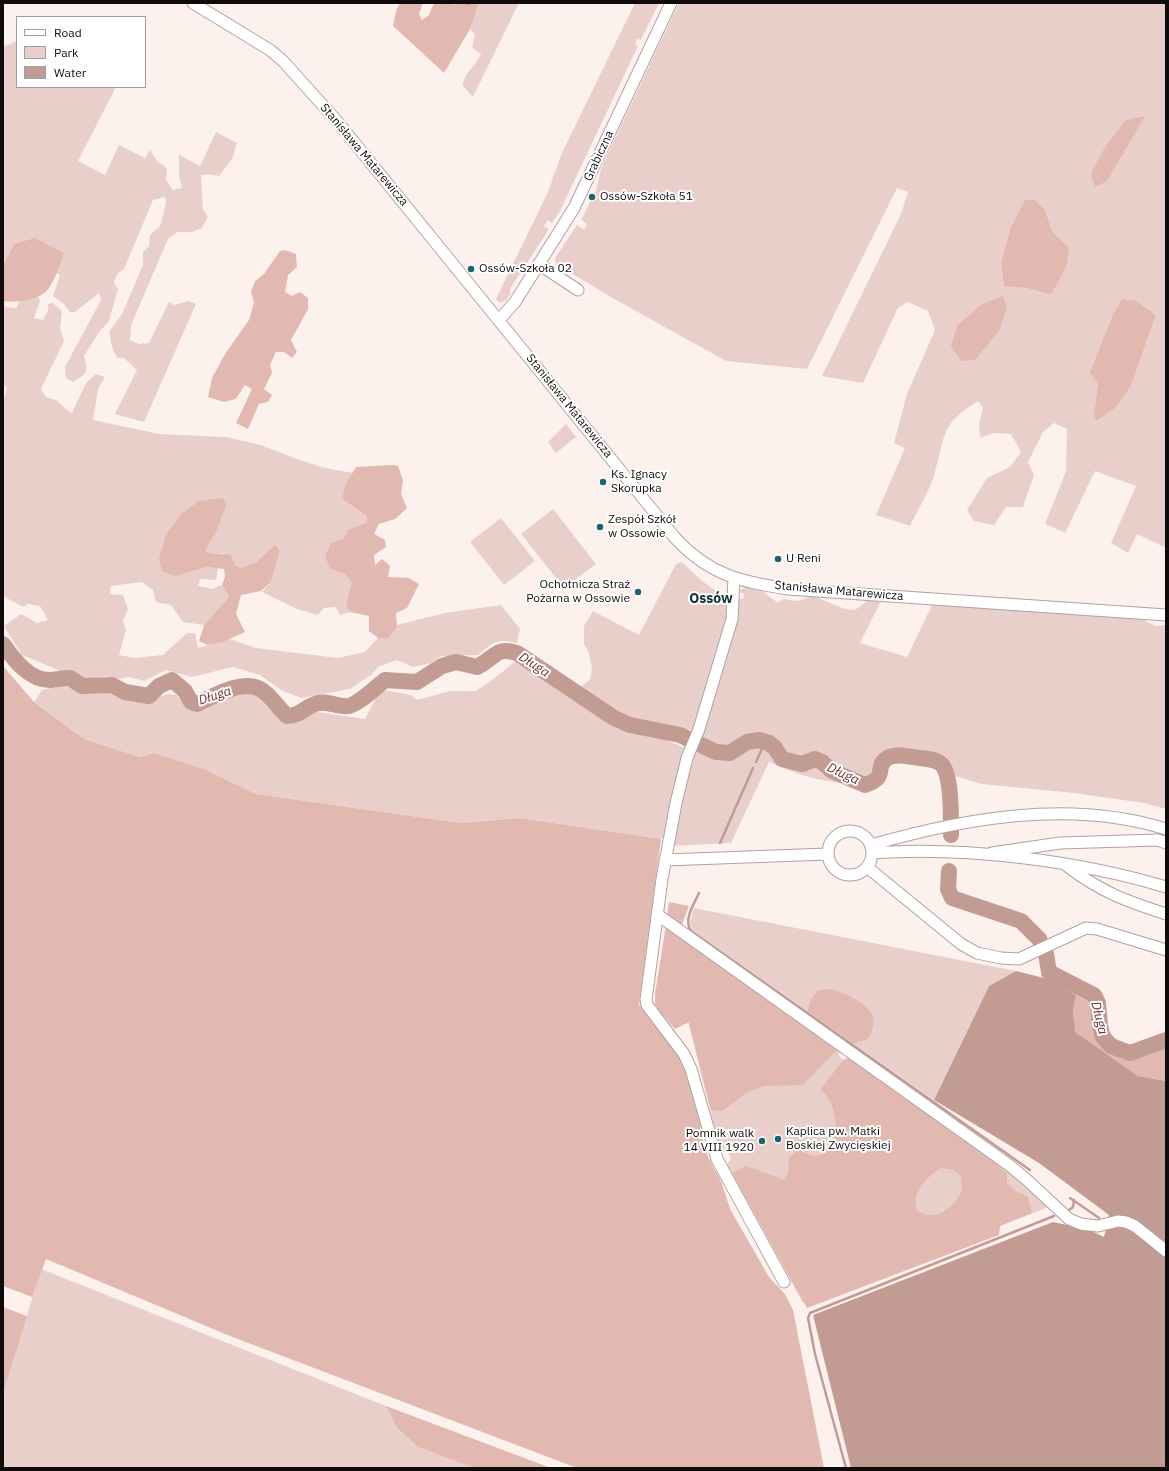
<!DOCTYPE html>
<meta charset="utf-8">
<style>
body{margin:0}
#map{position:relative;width:1169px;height:1471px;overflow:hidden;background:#fdf1ee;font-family:"IBM Plex Sans",sans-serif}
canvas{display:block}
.frame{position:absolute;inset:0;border:4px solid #0f0b0a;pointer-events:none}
.legend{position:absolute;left:16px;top:16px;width:130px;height:72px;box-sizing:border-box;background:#fff;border:1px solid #9f9d9d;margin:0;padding:5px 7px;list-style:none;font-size:12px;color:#0f0b0a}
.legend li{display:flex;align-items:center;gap:8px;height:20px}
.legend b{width:20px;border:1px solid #9f9d9d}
</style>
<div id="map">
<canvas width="1169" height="1471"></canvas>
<div class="frame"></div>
<ul class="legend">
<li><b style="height:5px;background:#fff"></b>Road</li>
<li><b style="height:11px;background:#e9cfc9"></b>Park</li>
<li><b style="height:11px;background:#c29b93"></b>Water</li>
</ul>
</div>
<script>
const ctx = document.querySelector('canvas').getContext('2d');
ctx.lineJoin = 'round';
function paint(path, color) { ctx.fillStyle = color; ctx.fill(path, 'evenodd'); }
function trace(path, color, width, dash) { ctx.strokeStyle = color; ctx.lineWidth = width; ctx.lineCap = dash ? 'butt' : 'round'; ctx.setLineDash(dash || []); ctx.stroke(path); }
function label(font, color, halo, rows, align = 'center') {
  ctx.font = font + ' "IBM Plex Sans",sans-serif'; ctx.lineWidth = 4; ctx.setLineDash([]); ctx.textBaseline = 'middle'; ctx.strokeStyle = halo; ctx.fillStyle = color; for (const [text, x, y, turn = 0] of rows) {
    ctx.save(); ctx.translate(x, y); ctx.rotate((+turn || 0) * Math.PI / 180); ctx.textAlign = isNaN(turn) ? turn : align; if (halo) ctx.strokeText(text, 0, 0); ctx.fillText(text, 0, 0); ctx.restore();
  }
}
const green = new Path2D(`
 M479,3H519L473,97L463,86C464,72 476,66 481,54L472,48L475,34L470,29Z
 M635,3H659L641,40L637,39L635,44L638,46L560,211L552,223L548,220L544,226L549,229L510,289V295L505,301L500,303L496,299L548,192L561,155Z
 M679,3H1166V548L1137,534L1128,553L1111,543L1136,486L1095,471L1065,533L1045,524L1066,471L1067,429L1054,423L1043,432L1028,462L1034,475L1023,507H1006L994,525L974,521L967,510L987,478L1010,467L1021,452L1011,434L994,433L980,438L979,424L983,408L978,401C940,425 946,434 935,472C930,491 918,509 910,526L876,515L905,448L894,443L907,394L935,330L928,311L908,302L898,308L863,383L822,376L901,214L908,192L897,188L807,369L726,361L616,300L556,264L555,258L577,225L584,230L587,224L581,220L596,191L601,168ZM1045,210L1053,233L1051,295L1026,288L1004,285L1001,263L1010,229ZM1137,301L1156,315L1131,386L1094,414L1098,384Z
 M17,41V87H116L78,161L105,175L119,145L145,158L150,150L157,161L167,168L166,180L173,190L182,188L179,176V155L200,166L216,132L237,143L232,159L219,176L208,174L201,175L203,209L208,217L202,228L192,232H177L168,239L131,325L130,340L139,344L149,343L169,302L175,305L188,301L196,304L144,422L115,414L137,370L124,358H117L112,347L109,332L122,314L143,265V252L149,246L150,235L160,226L166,203L165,197L153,200L124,269L118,273L114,282L118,289L109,321L99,332L84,356C89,373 87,373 73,382L66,378L65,367L101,300L99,293L75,312H70L63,303L53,296L60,275L56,273L64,253L14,244L3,265V47Z
 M3,288L5,307L16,308L24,295L38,296L40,301L34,318L43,320L48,310V304L53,303L62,311L60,329L64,341L41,389L46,397L56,400L67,410L72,413L86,383L96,374L105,377L98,389L93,420L159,434L226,437L261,445L294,458L325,468L353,473L345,485L342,499L367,516V522L348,530L344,538L331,543V569L344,574L353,582L346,604L350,612L340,615L336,607L324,608L318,615L297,609L262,592L271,582L280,550L275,545L256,562L241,568L235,565L224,553L214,555L205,551L216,532L192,570L207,567L218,568L216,580L200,579L198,586L212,589L222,585L229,597L204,625L183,622L171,605L156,602L153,590L142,582L111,586L110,594L123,595L128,609L123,621L126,630L119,655L135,658L163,655L187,633H195L198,648L230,639L256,648L338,658L365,652L378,638H389L397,627V625L445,613L501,605L520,629L517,643C497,638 493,642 478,655L441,656L431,663L413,667L397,660L378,667L371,675L350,689L301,698L281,690L260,675L233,667L192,677L166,670L144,681L129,677L116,679L105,676L88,680L63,672L22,655L4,626L21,614L37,623L48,620L40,606L28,604L23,607L3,596V405L7,387L3,385Z
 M566,424L576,437L556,453L548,442Z
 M553,509L596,564L564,588L521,534Z
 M501,518L535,561L504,585L470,542Z
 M682,562L701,580L731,602L730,612L695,731C680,726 667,730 652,728C625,725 601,703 580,688L590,679L592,669L589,653L584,644V626L593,611L639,635L676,564Z
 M744,587L761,590L778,603L783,599L798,601L813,596L845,609L855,610L867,601H881L860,643L907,657L932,605L1139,618L1156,626L1166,625V809L1144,803L1074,793L982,784L951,775C950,770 949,764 945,761C935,752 896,745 884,754C874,762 880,781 864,779C847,776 835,763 820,757C809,752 798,761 788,756C782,753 782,748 778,744C764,727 741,740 726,749L705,744L698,739L737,598L743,599L744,594L739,592Z
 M518,659L633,733L662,738L687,749L666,835L661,839L520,818L461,823L256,794L204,769L154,753L140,757L84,739L34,702L42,690L61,686L152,700L168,694L177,695L185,705C190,705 196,707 201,706C217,704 233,688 251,692C277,698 274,738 311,711L365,719L374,702V696L384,690L411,695L417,700L450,691H476L495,678Z
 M762,744C774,749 777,760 789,765C799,769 809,763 817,765C822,766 839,780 846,783C818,782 794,773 769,762L731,843L671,846L692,750L729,757L754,746Z
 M694,908L1016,971L989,986L934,1100L854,1044L868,1039L810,1001L807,1011L692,930L690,922Z
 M688,1022L839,1048V1056L843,1060L851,1057L1005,1168L1051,1206L803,1303L727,1164L731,1159L728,1151L720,1149Z
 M41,1269L386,1406L397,1428L418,1447L474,1468H3V1393Z`);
const forest = new Path2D(`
 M400,3H423L419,14L422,20L429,15L434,3H453L454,5L457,3H479L470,29L444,73L393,26L396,11Z
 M1145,116L1107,181L1095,187L1091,174L1105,147L1126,120Z
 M1025,200H1035L1045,210L1053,233L1069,248L1067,265L1051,295L1026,288L1004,286L1001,263L1010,229Z
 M35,238L64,253C60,264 56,278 49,288C41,300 16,303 3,301V265L14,244Z
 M285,250L296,254L297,267L288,275L285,292L292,296L300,292L308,298V309L291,340L297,352L292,358L284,352H276L270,365L272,373L264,389L272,395L268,402L259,404L248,429L236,423L252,389L245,385L236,399L224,402L208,397L212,378L225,354L249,320L254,303L251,291L255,281L264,274L280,251Z
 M1003,296L1007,307L999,331L975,360L961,361L951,346L957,326L982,304Z
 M1122,299L1137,301L1156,315L1131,386L1115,408L1096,421L1094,414L1098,384L1090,372L1113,315Z
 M393,465L398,466L403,480L401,494L407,508L395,519L379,524L374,534L385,540L386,547L374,555L375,565L382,559L390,566L388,577L409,578L419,584L407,608L396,613L397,627L389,638H378L369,631V616L350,612L346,604L352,582L344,574L331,569L325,557L331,543L344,538L348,530L367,522V516L342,499L345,485L356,467Z
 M223,498L226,505L216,532L205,551C217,557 220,552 231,555L235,565L241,568L256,562L275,545L280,550L271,582L261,591L241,595L236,614L245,632L223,642L207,645L199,641L204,625L229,597L222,585L225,577L224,569L207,567L175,576L162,571L159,559L166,535L181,514L199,501Z
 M3,666L34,702L84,739L140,757L154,753L204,769L256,794L461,823L520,818L661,839L639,1004L680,1054L688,1072L702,1121L700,1130L708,1157L721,1181L730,1209L769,1277L785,1294L793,1310L824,1468H577L230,1336L46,1259L32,1297L3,1286Z
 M669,902L689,906L681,927L667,916Z
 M666,925L839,1048L803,1085L764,1086L748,1092L722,1111L711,1110L689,1022L675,1029L659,1011L655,1004V994Z
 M832,989C845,994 869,1002 873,1018C875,1025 871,1033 868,1039L854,1044L807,1011L810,1001L818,990Z
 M1076,995L1088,1001L1096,1013L1094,1029L1104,1047L1122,1059L1140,1057L1166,1045V1081L1138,1076L1074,1032L1073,1010Z
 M851,1057L988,1156L1007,1174V1183L1015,1191L1028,1197L1032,1213L1000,1226L999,1235L807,1308L732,1173L746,1166L784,1180L788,1173L789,1158L798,1149C834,1173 843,1127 830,1102C828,1098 824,1093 821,1089L843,1060ZM941,1168L953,1170L961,1176C961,1180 962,1185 962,1189C959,1200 946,1213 935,1215C928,1216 923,1213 917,1211C911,1193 927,1176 941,1168Z
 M3,1307L27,1316L3,1393Z
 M386,1406L551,1468H474L418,1447L397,1428Z`);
const water = new Path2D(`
 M1016,971L1048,979L1076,995L1073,1010L1075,1032L1138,1076L1166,1081V1468H851L813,1315L1053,1222L1090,1230L1104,1237L1109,1215L1039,1163L934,1100L989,986Z`);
const stream = new Path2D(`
 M467,4L468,3
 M756,762L765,742
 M720,843L753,768
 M699,893C694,904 683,920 691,931L1030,1170
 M1070,1198L1099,1218
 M1068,1211L1073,1207L1074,1200
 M846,1468L815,1354L808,1318L810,1313L1054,1216`);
const river = new Path2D(`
 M3,644C14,660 30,681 51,680C58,679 64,678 70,678L82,686L112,685L125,692L149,696L159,686L172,680L185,691L191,702L197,704C214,696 242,679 260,689C271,695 278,708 287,716C300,716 303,708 315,704C326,699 338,708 349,706C360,703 375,688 385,680L417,682L442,666L456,662L477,667C495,658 496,646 517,653L614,718L630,725L680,735L716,752L730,753L747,742L759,740L769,743L775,748L782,759L802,764L815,759L822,762L832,771L865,785C889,777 874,768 886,759C894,753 904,756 913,757C922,759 936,758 942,765C952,776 951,820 951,835
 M949,871L948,889L952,898L1021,921L1039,939L1046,954L1049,972L1094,995L1098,1003L1100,1026L1103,1037L1111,1046L1130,1053L1166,1040`);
const minor = new Path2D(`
 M193,3L270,50L283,61L336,120L676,539C711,576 740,581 788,589L1166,615
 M540,265L578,290
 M499,320L515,302L574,208L671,3
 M734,578L732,619L699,729L687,758L676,803L662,879L646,1000L647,1005L684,1054L691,1069L717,1159L784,1282
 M828 853a22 22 0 1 1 44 0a22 22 0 1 1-44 0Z
 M871,845C965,818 1070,799 1166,829
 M872,853C963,846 1080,861 1166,887
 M992,853L1060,843L1158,840L1166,843
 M665,860L828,854
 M1067,866C1101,892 1126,901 1166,914
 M867,867L961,944L977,953L1001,958L1019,959L1086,928L1097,929L1166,950
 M658,915L1009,1165L1026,1179L1069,1219L1081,1224L1098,1226L1118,1221L1126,1222L1135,1226L1166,1251`);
const markers = [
 [592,197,4,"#1a6471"],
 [471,269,4,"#1a6471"],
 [603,482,4,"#1a6471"],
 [600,527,4,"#1a6471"],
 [778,559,4,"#1a6471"],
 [638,592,4,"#1a6471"],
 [778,1139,4,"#1a6471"],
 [762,1141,4,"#1a6471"]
];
const streetNames = [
 ["Stanisława Matarewicza",364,155,50],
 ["Grabiczna",599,156,-65],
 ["Stanisława Matarewicza",569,406,51],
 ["Stanisława Matarewicza",839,591,5]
];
const poiNames = [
 ["Ossów-Szkoła 51",600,197],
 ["Ossów-Szkoła 02",479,269],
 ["Ks. Ignacy",611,475],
 ["Skorupka",611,489],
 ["Zespół Szkół",608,520],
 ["w Ossowie",608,534],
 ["U Reni",786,559],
 ["Ochotnicza Straż",630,585,"right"],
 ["Pożarna w Ossowie",630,599,"right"],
 ["Kaplica pw. Matki",786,1132],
 ["Boskiej Zwycięskiej",786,1146],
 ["Pomnik walk",754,1134,"right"],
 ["14 VIII 1920",754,1148,"right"]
];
const waterNames = [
 ["Długa",534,665,33],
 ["Długa",215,696,-18],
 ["Długa",843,774,25],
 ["Długa",1099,1018,76]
];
const quarterNames = [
 ["Ossów",711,599]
];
paint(green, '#e9cfc9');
paint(forest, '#e1b9b1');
paint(water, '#c29b93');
trace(stream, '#c29b93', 2.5);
trace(river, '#c29b93', 16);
trace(minor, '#aea3a1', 13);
trace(minor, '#fff', 11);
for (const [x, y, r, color] of markers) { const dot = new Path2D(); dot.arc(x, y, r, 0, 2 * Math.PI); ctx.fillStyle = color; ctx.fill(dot); trace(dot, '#fff', 1.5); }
label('12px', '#0f0b0a', '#fff', streetNames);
label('12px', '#0f0b0a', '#fff', poiNames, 'left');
label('italic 13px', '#673228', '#fff', waterNames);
label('bold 14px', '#103238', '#fff', quarterNames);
</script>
